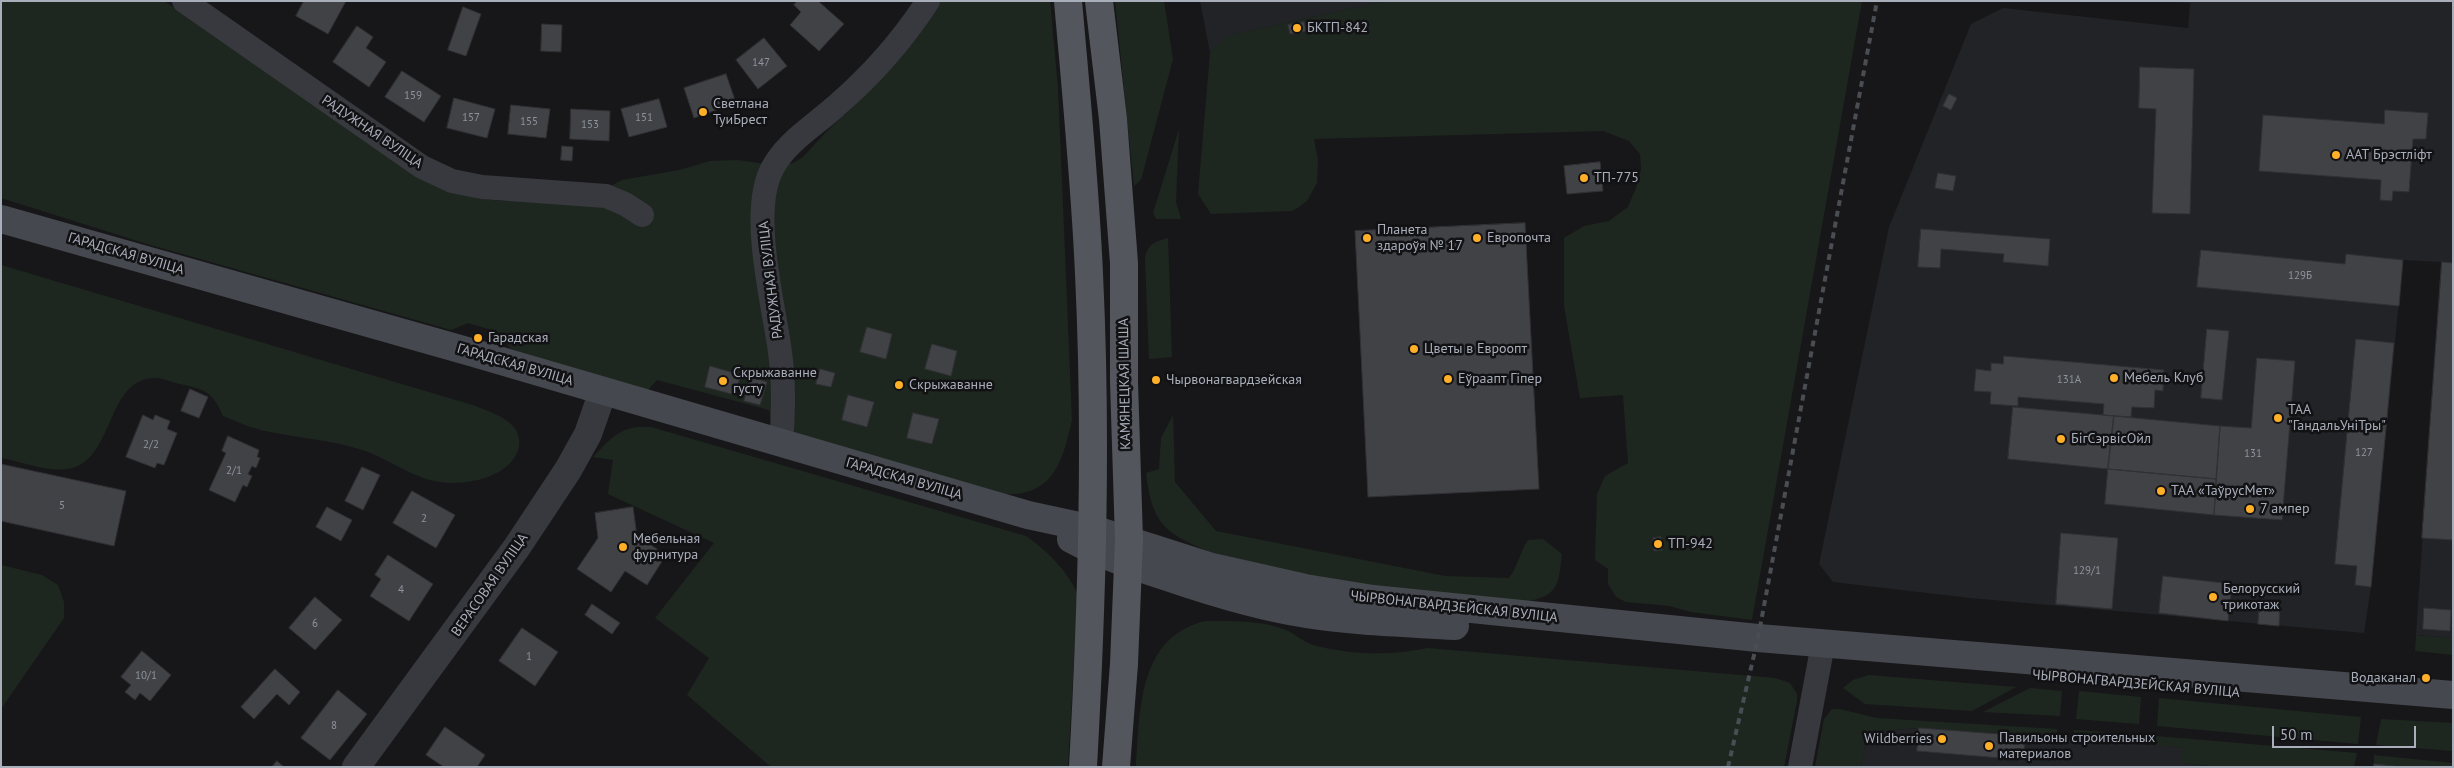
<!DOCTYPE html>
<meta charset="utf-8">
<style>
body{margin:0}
#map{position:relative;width:2454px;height:768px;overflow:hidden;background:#171719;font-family:"PT Sans",sans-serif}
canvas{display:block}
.frame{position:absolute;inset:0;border:2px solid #a8aeba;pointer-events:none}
.scale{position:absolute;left:2272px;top:726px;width:144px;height:22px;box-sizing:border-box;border:2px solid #a8aeba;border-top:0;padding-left:6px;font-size:15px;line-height:18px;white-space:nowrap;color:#a8aeba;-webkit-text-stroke:4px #121214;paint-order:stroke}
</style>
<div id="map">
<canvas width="2454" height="768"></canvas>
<div class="frame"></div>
<div class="scale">50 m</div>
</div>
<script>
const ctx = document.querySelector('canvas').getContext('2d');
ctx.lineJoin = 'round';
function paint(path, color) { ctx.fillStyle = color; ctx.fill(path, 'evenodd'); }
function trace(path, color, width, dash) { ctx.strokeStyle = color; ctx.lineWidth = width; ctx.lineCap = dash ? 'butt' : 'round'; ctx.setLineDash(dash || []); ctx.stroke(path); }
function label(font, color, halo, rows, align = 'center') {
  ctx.font = font + ' "PT Sans",sans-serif'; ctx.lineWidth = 5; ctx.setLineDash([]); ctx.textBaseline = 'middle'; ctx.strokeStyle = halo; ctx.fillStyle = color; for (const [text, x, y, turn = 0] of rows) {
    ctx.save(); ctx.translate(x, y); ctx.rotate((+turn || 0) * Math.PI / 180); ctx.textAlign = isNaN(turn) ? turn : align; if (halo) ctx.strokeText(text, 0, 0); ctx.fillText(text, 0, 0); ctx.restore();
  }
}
const built = new Path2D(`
 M1200,1H1385L1227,36L1210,53Z
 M2160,1H2453V638L2416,635L2441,262L2403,260L2371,587L2364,633L1970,598L1833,582L1819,564L1889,227L1971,24L2003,8L2188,28L2190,3Z
 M1919,728L2182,747V763L2218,767H1861L1867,732Z`);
const green = new Path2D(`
 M1,1H164L226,43L476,198L501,201H561L603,190L622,180L679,170L710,161L738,160L780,166L793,163L803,157L826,132L860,100L939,1H1050L1058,88L1072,420C1063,459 1055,496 1005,494L772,427L769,410L657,380L647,391L511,349L498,332L468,323L451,330L147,244L1,198Z
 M1115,1H1164L1173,59L1141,180L1134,186Z
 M1385,1H1862L1752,620L1691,612L1669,606L1626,602L1616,597L1608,584V569L1595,560L1597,494L1605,476L1628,463L1623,395L1580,398L1564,306V238L1584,226L1609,221L1628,207L1636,188L1641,169L1640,154L1629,141L1603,131L1314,139L1318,160L1317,183L1307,201L1299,207L1292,211L1211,214L1198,194L1210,53L1226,36Z
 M1179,129L1176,202L1181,219H1156L1153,213Z
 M1168,238L1172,357L1149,359L1145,258C1148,244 1154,242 1168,238Z
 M1,265L476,406C487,411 503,416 512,425C518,431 520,439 519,446C513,477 467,486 440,482C411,478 387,457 359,449C330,440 300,438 270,432C253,429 238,422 223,416C212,391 206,390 180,384C173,383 165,379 158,378C109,376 115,445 80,465C59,477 24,462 1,458Z
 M1173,415L1175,482L1216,531L1445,576L1509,578C1518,566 1520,552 1528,540L1543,539L1562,554C1558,586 1559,596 1524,602L1345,586L1210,552C1164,533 1152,523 1146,473L1159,469L1161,438Z
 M637,427H651L1026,536C1047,550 1075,578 1081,604C1083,615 1082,627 1082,638L1075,642L1068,767H771L687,695L709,658L655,618L714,543L608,494L613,460L593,457C607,442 617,430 637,427Z
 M1,565L42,575L58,585L64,602V618L1,709Z
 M1206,621C1233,621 1261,620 1286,630C1295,634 1304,642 1313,645C1351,655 1390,656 1428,648L1775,678L1790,683L1797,694V701L1784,767H1136C1140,710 1138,636 1206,621Z
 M2416,635L2453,638V655L2415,651Z
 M1869,675L2016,687L1972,711L1865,704L1843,688L1853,680Z
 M2030,688L2062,691L2060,716L1983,712Z
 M2079,691L2141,697L2139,724L2076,719Z
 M2159,698L2361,717L2358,744L2157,726Z
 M1832,709H1839L1877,718L2057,729V739L1919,728L1867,732L1861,767H1815L1824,719Z
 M2381,719L2453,723V751L2376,745Z
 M2074,730L2136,734L2135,744L2074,741Z
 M2156,736L2357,753L2354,767H2218L2182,763V747L2156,746Z
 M2374,755L2453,763V767H2374Z`);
const building = new Path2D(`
 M304,1H346L328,34L296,16Z
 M797,1H818L844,24L819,51L790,25L801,12L794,5Z
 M463,7L481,14L466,56L448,50Z
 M1304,22L1306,31L1290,34L1288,25Z
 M542,24L562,25L561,52L541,51Z
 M357,26L373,37L366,48L386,62L369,87L333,62Z
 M764,38L787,66L758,89L736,60Z
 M2140,67L2194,69L2190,214L2152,213L2156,109L2139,108Z
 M402,71L441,96L424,122L385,97Z
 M726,74L736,103L694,118L684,88Z
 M1949,94L1957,98L1951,110L1943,106Z
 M454,98L495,109L487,138L447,128Z
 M659,99L667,127L629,137L621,109Z
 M511,105L550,109L546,138L508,134Z
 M571,109L610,111L609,141L570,139Z
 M2385,110L2428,113L2426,139H2413L2409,192L2393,191L2392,201L2380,200L2381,180L2259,171L2263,115L2384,124Z
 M562,146L573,147L572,161L561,160Z
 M1600,162L1603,191L1567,194L1564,166Z
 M1938,173L1956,176L1953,191L1935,188Z
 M1525,223L1539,489L1368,497L1355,231Z
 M1921,229L2050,239L2048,266L2003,262L2004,254L1941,249L1940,268L1918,267Z
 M2201,250L2345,264L2346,254L2403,260L2399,306L2197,287Z
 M2442,262L2453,263V540L2422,538Z
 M867,327L892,334L886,359L860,352Z
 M2207,329L2229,331L2222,400L2201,398Z
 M2356,339L2394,343L2371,587L2355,585L2357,566L2335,564Z
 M932,344L957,351L951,376L925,369Z
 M2004,356L2164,370L2163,391L2155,390L2154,408L2132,407L2131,417L2103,415L2104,404L2018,397V406L1990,404L1991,392L1974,391L1976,369L1991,371V363L2003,364Z
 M2257,358L2295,361L2282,520L2214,515L2220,426L2251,428Z
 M710,366L741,375L735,395L705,387Z
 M820,369L835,373L831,387L816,384Z
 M751,377L767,382L760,405L744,401Z
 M190,389L208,397L199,418L181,411Z
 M848,395L874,402L867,427L842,420Z
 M2013,407L2114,416L2108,469L2008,459Z
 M913,413L939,419L932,444L907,438Z
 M143,415L153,420L155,415L170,421L167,429L177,433L164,465L157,463L155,468L126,457Z
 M2114,416L2220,426L2216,479L2108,469Z
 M228,436L259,450L257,457L260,458L256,468L252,466L248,474L252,476L247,487L243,485L235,502L209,490L226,453L222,451Z
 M1,464L126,491L114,546L1,521Z
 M362,467L380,475L363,510L345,501Z
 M2108,469L2216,479L2214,515L2105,504Z
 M412,491L455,515L436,548L393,523Z
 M327,507L352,520L341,541L316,527Z
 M633,507L637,536L666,555L647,585L625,571L611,592L577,569L598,538L595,513Z
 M2061,533L2118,538L2112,609L2056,604Z
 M1661,537L1662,550L1654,551L1653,538Z
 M388,555L433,584L409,621L370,596L381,579L375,575Z
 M2163,576L2232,584L2228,621L2159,613Z
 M315,597L342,620L315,650L289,628Z
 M2260,603L2280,605L2279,626L2258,624Z
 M592,604L620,623L612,634L585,615Z
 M2424,608L2451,610L2450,631L2423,629Z
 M522,628L558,652L535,686L499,661Z
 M142,651L171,675L150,701L140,693L135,700L125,692L131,685L121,677Z
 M275,669L300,692L289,705L277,694L254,719L241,707Z
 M338,690L367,714L330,760L301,738Z
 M445,727L485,755L477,767H444L426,755Z
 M1919,728L2025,736L2024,760L1917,751Z
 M277,761L284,767H272Z
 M2374,764L2394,766V767H2374Z`);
const minor = new Path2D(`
 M184,1L422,167L452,181L482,187L606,196L625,204L642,215
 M781,443C784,410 784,377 779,345C772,298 750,211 772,169C786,142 814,126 836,106C872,75 902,41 928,1
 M1800,767L1823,644`);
const tertiary = new Path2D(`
 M356,767L517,547L568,470L588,434L603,391`);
const secondary = new Path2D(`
 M1,219L474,353L1028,515L1093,529L1212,567L1305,588L1373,599L1758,638L2453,695
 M1071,539C1102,556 1136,567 1170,578C1214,593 1260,607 1306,614C1355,622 1406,623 1455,626`);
const primary = new Path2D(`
 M1068,1C1076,92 1085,183 1089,274C1097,438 1092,603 1083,767
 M1099,1L1113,119L1124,263V382L1129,540L1124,664L1116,767`);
const rail = new Path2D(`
 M1728,767L1758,638L1877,1`);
const markers = [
 [1297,28,5,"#ffb028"],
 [703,112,5,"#ffb028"],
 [2336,155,5,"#ffb028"],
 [1584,178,5,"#ffb028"],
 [1367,238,5,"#ffb028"],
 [1477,238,5,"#ffb028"],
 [478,338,5,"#ffb028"],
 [1414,349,5,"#ffb028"],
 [2114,378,5,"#ffb028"],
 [1448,379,5,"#ffb028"],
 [1156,380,5,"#ffb028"],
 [723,381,5,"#ffb028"],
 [899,385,5,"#ffb028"],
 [2278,418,5,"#ffb028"],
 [2061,439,5,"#ffb028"],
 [2161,491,5,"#ffb028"],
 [2250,509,5,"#ffb028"],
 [1658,544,5,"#ffb028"],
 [623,547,5,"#ffb028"],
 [2213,597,5,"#ffb028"],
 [2426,678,5,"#ffb028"],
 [1942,739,5,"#ffb028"],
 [1989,746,5,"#ffb028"]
];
const numberNames = [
 ["147",761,63],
 ["159",413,96],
 ["157",471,118],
 ["151",644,118],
 ["155",529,122],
 ["153",590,125],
 ["129Б",2300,276],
 ["131А",2069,380],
 ["2/2",151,445],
 ["127",2364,453],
 ["131",2253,454],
 ["2/1",234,471],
 ["5",62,506],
 ["2",424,519],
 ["129/1",2087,571],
 ["4",401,590],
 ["6",315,624],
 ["1",529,657],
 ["10/1",146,676],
 ["8",334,726]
];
const poiNames = [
 ["БКТП-842",1307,28],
 ["Светлана",713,104],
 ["ТуиБрест",713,120],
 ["ААТ Брэстліфт",2346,155],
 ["ТП-775",1594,178],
 ["Планета",1377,230],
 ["здароўя № 17",1377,246],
 ["Европочта",1487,238],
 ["Гарадская",488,338],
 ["Цветы в Евроопт",1424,349],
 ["Скрыжаванне",733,373],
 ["густу",733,389],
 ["Мебель Клуб",2124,378],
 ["Еўраапт Гіпер",1458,379],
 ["Чырвонагвардзейская",1166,380],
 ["Скрыжаванне",909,385],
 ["ТАА",2288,410],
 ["\"ГандальУніТры\"",2288,426],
 ["БігСэрвісОйл",2071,439],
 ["ТАА «ТаўрусМет»",2171,491],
 ["7 ампер",2260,509],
 ["Мебельная",633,539],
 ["фурнитура",633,555],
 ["ТП-942",1668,544],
 ["Белорусский",2223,589],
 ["трикотаж",2223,605],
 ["Водаканал",2416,678,"right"],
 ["Павильоны строительных",1999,738],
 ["материалов",1999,754],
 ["Wildberries",1932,739,"right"]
];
const streetNames = [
 ["РАДУЖНАЯ ВУЛІЦА",372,132,34],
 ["ГАРАДСКАЯ ВУЛІЦА",126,254,16],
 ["РАДУЖНАЯ ВУЛІЦА",771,280,-97],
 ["ГАРАДСКАЯ ВУЛІЦА",515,365,16],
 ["КАМЯНЕЦКАЯ ШАША",1125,384,-91],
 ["ГАРАДСКАЯ ВУЛІЦА",904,479,16],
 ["ВЕРАСОВАЯ ВУЛІЦА",490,585,-55],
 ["ЧЫРВОНАГВАРДЗЕЙСКАЯ ВУЛІЦА",1454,607,6],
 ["ЧЫРВОНАГВАРДЗЕЙСКАЯ ВУЛІЦА",2136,684,5]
];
paint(built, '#222326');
paint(green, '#1e271f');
paint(building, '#404246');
trace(building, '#303035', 1);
trace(minor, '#37393e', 24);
trace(tertiary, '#37393e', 28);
trace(secondary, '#45484e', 28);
trace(primary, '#53565d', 28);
trace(rail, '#4a4d53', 4, [6, 5]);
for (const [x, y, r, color] of markers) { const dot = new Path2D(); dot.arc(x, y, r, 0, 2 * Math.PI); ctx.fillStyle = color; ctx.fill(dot); trace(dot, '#121214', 2); }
label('11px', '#8e939d', null, numberNames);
label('14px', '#a8aeba', '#121214', poiNames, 'left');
label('14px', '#a8aeba', '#121214', streetNames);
</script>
